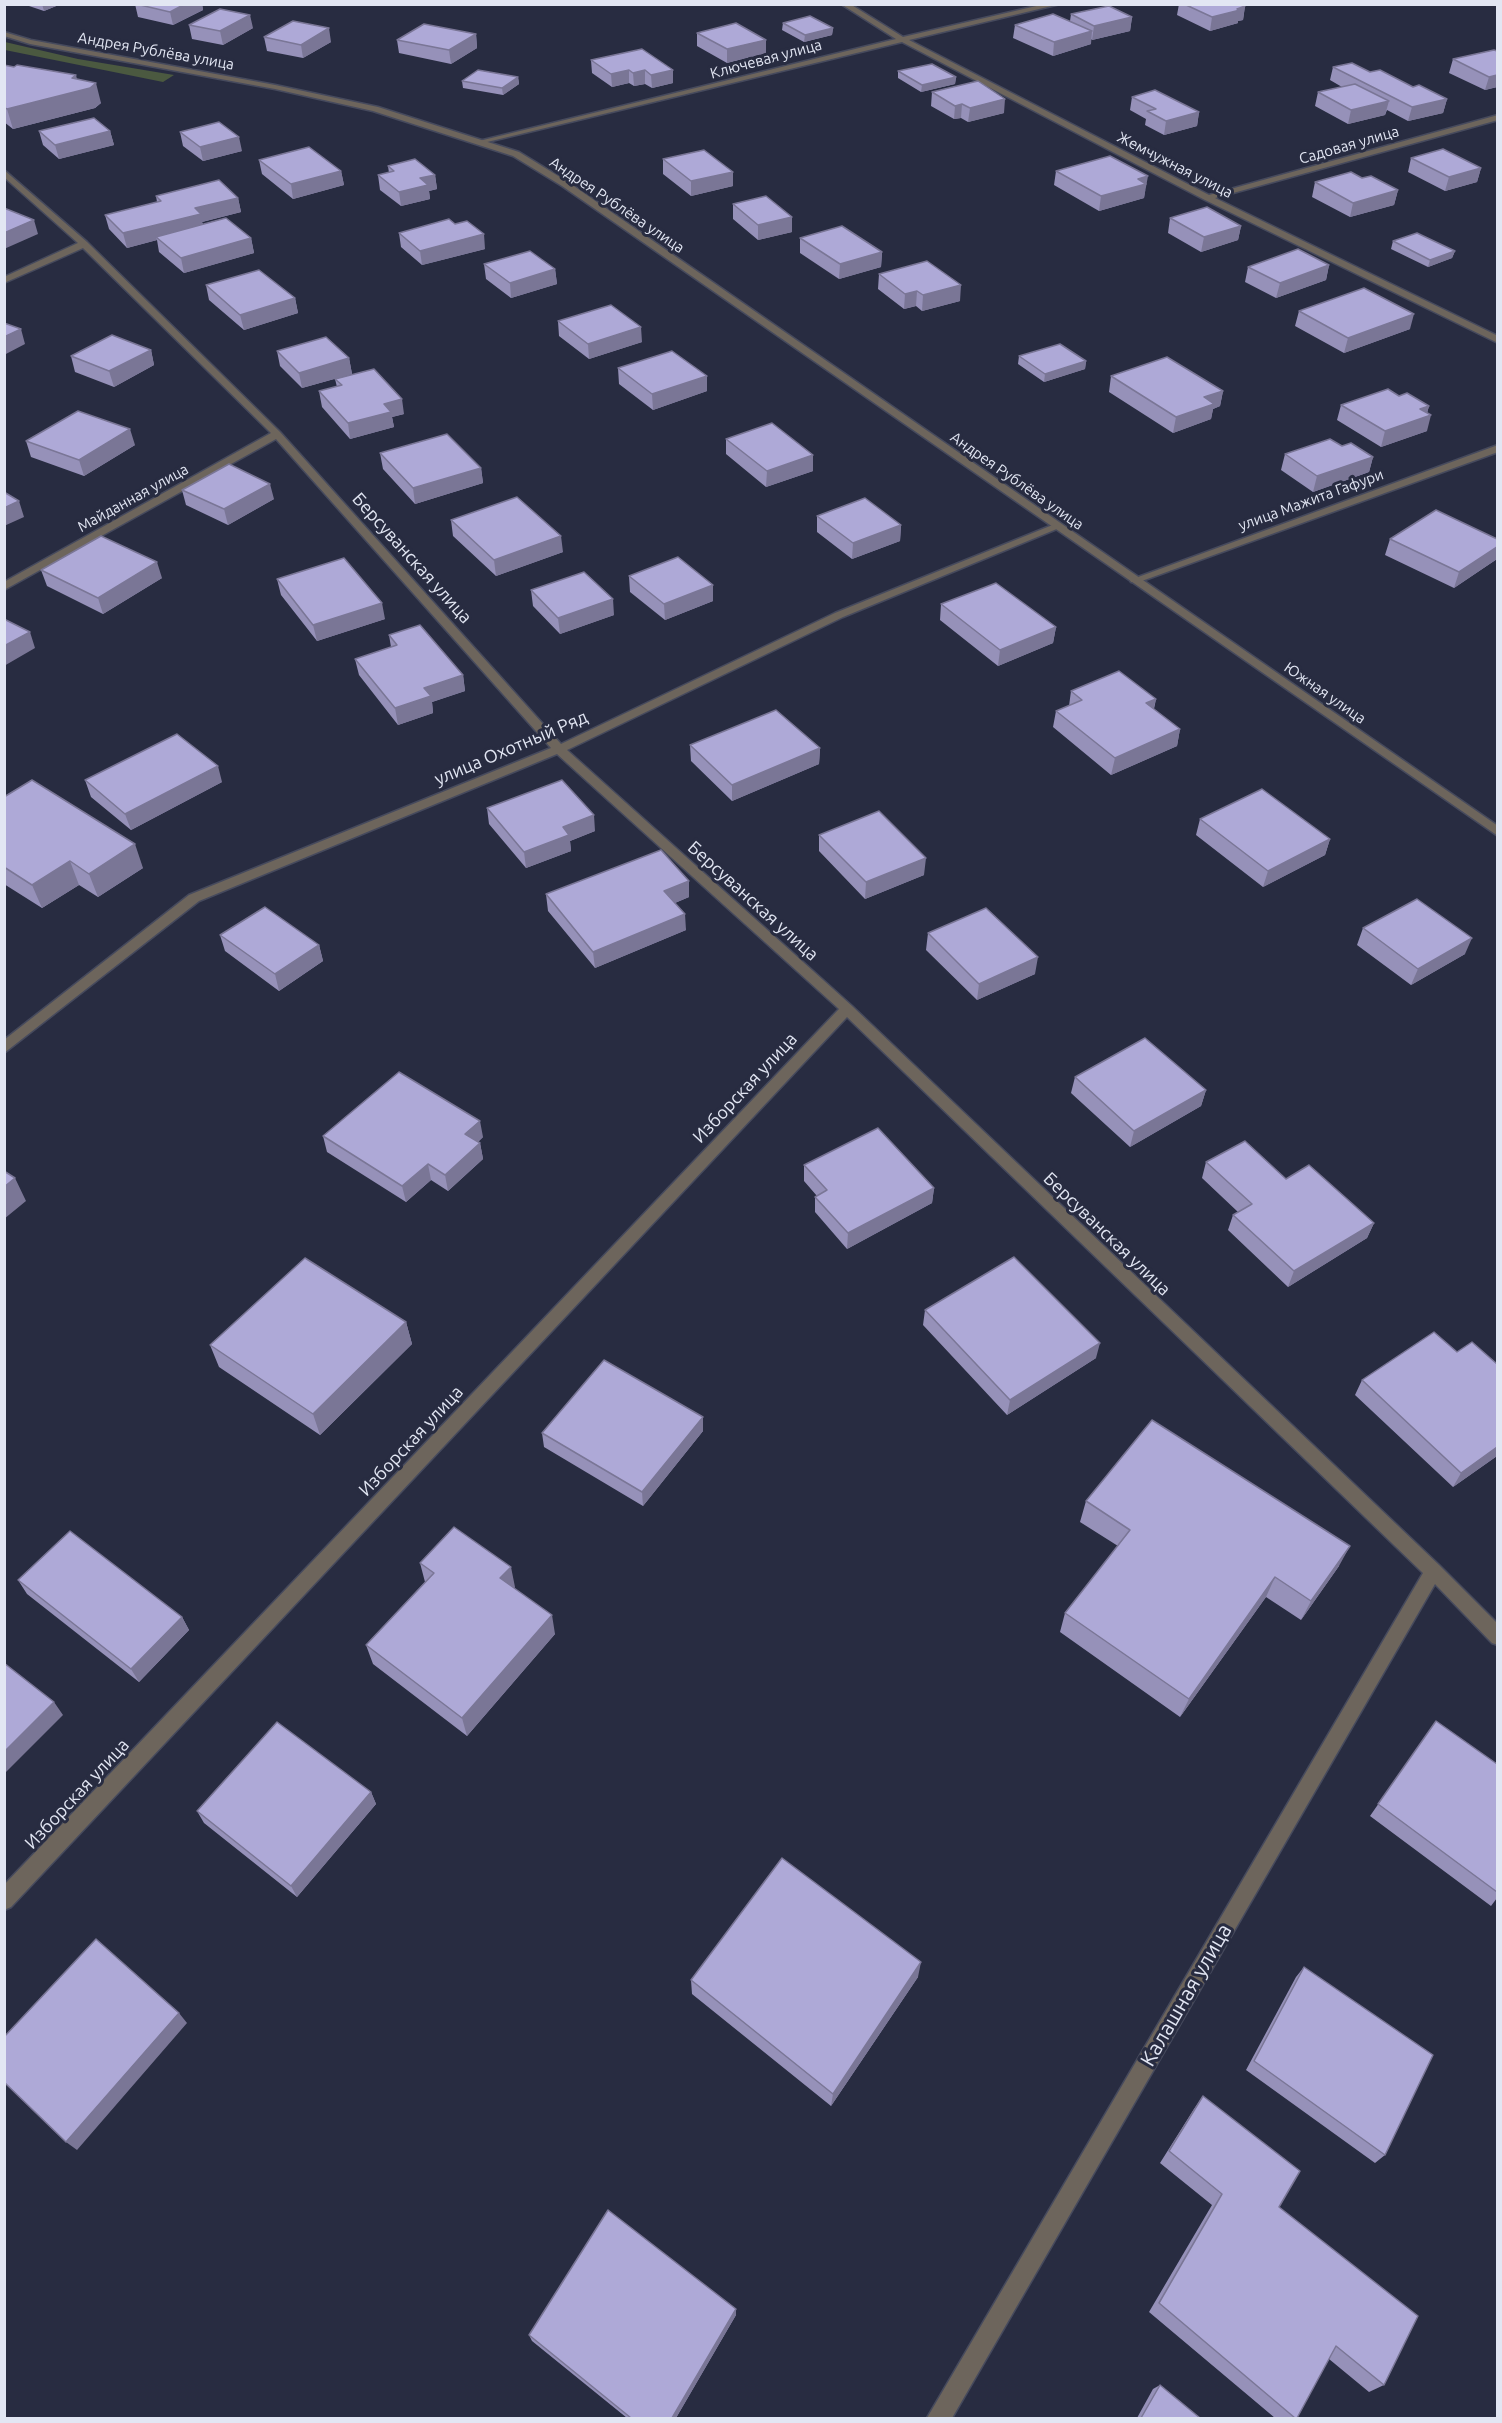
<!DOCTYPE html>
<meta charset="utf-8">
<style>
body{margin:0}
#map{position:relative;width:1502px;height:2423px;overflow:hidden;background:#282c41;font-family:Ubuntu,sans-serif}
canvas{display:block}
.frame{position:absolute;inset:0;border:6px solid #e2e6f3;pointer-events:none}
</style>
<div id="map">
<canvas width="1502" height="2423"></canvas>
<div class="frame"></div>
</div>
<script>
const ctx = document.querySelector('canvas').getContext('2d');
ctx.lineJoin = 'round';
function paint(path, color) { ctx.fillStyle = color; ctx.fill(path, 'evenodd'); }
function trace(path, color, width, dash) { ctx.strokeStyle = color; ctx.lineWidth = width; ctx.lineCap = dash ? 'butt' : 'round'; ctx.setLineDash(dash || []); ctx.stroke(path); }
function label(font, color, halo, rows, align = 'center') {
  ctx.font = font + ' Ubuntu,sans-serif'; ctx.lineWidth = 6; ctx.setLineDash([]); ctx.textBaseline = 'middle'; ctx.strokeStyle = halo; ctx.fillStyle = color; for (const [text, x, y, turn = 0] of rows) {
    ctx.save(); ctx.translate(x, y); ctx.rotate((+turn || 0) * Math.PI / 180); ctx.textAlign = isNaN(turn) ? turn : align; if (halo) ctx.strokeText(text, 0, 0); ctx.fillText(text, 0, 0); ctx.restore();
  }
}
const green = new Path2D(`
 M5,42L78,59L174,75L163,82L5,50Z`);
const minor = new Path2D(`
 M841,4H850L903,37L1045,4H1060L909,40L1209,195L1498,115V120L1215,198L1498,336V343L1205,200L902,42L483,143L479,141L896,39Z
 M4,170L87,242L280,432L561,744L835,613L1055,524L1064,526L843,617L567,750L852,1006L1439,1565L1498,1624V1645L1492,1643L1435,1584L952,2418H927L1423,1573L847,1017L11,1907L4,1910V1885L839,1009L557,754L199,901L4,1053V1040L189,895L551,748L276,439L4,590V582L271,433L83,248L4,283V277L78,243L4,177Z
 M1498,445V452L1139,582H1131L1130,580Z`);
const tertiary = new Path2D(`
 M4,32L31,40L275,85L378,107L519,152L568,182L1498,826V836L562,186L513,156L373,111L275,89L30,44L4,36Z`);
const wall = new Path2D(`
 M23,4H61L44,11Z
 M135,4H202L203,10L173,25L138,17Z
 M1179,4H1241L1245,6L1243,20L1238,21V23L1210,31L1177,15Z
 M1071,14L1132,17L1130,31L1092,40L1091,39V44L1053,56L1013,38L1015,25L1070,21Z
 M783,23L833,28L832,35L804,42L782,30Z
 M189,25L253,28L223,45L192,39Z
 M697,33L766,53L727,63L697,46Z
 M476,34L477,48L451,64L399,53L397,40Z
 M264,37L331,42L303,58L267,51Z
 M1497,51V87L1485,90L1449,73L1453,59Z
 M591,60L673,70V83L652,88L645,84L634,86L629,83L612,87L592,73Z
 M4,65L77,79L101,103L95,108L13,129L4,122Z
 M1333,67L1370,72L1447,99L1443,113L1408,121L1387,110L1385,115L1348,124L1315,106L1318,92L1342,87L1330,80Z
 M898,71L956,77L955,84L921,92L898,78Z
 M518,77L519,84L503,95L463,88L462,81Z
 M932,92L1004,113L968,122L961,118L954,119L931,106Z
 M1132,97L1199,112L1197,126L1164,135L1145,125L1146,119L1130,110Z
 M39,131H110L114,145L59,159L43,145Z
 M180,132L242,151L203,161L183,146Z
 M1411,158L1481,168L1477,182L1445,191L1408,172Z
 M663,159L733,172V186L691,196L663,174Z
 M259,160L341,171L344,185L293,199L262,174Z
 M388,166L435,175L437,189L429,191L430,199L401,206L380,190L378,175L389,173Z
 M1056,171L1146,191H1145L1144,198L1099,211L1054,185Z
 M1362,178L1398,190L1394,205L1350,217L1312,197L1315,182Z
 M156,196L238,198L241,212L202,222L203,224L251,238L254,253L184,273L159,252L157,240L127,248L109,229L105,215L157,202Z
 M733,204L792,232L758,240L733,219Z
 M1170,218L1241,226L1238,240L1201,252L1168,233Z
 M399,233L485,249L422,265L401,247Z
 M800,238L882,252L881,267L839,279L800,253Z
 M1393,241L1455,251L1452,258L1428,267L1391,249Z
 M484,264L555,269L557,284L511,298L486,279Z
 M1329,265L1326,280L1276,298L1245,282L1248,267Z
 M879,274L960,301L922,311L916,306L904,309L878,289Z
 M206,285L295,298L298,313L244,330L209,300Z
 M1299,311L1410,329L1344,353L1295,326Z
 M558,321L642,342L589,359L559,336Z
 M151,350L154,365L114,387L75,372L71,356Z
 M277,351L349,358L352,374L302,388L280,366Z
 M1019,356L1086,361L1085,369L1044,382L1018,364Z
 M618,368L707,376V391L653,410L619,384Z
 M1111,376L1223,391L1220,406L1213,409L1211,419L1173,433L1109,392Z
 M335,379L404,414L392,417L394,427L350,439L322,407L319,391L337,387Z
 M1399,396L1429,406L1427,413V431L1381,447L1337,420L1341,405Z
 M726,439L813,471L766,487L726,454Z
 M26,441L135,445L84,476L31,457Z
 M380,453L481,468L483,483L415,504L383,469Z
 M1285,454L1373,457L1369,472L1313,492L1281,470Z
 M182,490L274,499L228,525L186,505Z
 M817,516L901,525L900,541L852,559L817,532Z
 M451,520L563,552L496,576L453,536Z
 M1390,539H1497V559L1454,588L1385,555Z
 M41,570L162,578L103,614L47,586Z
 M629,576L713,585V601L665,620L630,592Z
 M277,579L385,619L317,641L281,595Z
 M531,590L614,615L560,634L533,606Z
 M941,604L1056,627L1053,643L998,666L940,620Z
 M389,635L463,675L465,691L432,702L433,713L398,725L359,675L355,659L391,647Z
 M1071,691L1156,699L1154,709L1180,729L1177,746L1111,775L1053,727L1056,711L1069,706Z
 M690,745L820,748L819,764L732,801L691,761Z
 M85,780L222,782L131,830L91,797Z
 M4,797L143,868L98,897L79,885L42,908L4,884Z
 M487,808L595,831L570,841L571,851L526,868L489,824Z
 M1200,819L1330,839L1325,855L1263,887L1196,835Z
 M819,835L924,875L865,899L819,851Z
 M689,881V897L675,903L686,930L595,968L548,911L546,894Z
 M1363,928L1465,954L1411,985L1357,945Z
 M928,933L1035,974L977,1000L926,950Z
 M220,935L319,945L323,961L279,991L225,951Z
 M1075,1077L1206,1090L1201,1106L1130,1147L1071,1093Z
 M323,1136L483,1137L478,1142L480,1143L483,1159L448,1191L431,1180L406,1202L327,1152Z
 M1206,1162L1286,1179L1374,1223L1367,1238L1288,1287L1228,1230L1233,1215L1238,1212L1202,1178Z
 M804,1165L934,1188L932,1203L847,1249L815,1212V1197L817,1196L804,1181Z
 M925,1310L1096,1358L1007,1415L923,1325Z
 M406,1322L412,1344L320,1435L219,1367L210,1345Z
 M1457,1352L1497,1364V1456L1453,1487L1355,1395L1362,1380Z
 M703,1431L643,1506L544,1447L542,1433Z
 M1086,1501L1339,1566L1301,1620L1266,1597L1180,1717L1060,1632L1065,1613L1118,1546L1080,1522Z
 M420,1563L515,1587L514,1588L555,1634L467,1736L373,1664L366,1645L425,1582Z
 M18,1580L182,1617L189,1630L139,1682L27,1594Z
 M1436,1721L1497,1764V1898L1491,1906L1370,1816Z
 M371,1792L376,1804L297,1897L204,1823L197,1811Z
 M1304,1967L1385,2155L1375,2163L1246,2070L1296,1977Z
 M918,1977L831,2106L692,1994L691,1980Z
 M1203,2096L1279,2207L1384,2385L1369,2392L1329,2359L1297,2418H1275L1149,2312L1212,2205L1160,2163L1194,2109Z
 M736,2315L676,2418H627L532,2341L529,2335Z
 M1160,2385L1200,2418H1137L1153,2389Z`);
const shadedWall = new Path2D(`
 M42,4H61L44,11Z
 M185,4H202L203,10L173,25L170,12Z
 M1245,6L1243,20L1238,21V23L1210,31L1212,17Z
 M250,15L253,28L223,45L220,31Z
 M1132,17L1130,31L1092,40L1094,26Z
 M329,28L331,42L303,58L301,45Z
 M833,28L832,35L804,42L805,35Z
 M1092,31L1091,44L1053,56L1054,42Z
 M476,34L477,48L451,64L449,50Z
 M766,40V53L727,63V49Z
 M629,70V83L612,87L611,74Z
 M645,70V84L634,86L633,73Z
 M673,70V83L652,88L651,75Z
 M76,75L80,91L96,83L101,103L95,108L13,129L7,109Z
 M1497,75V87L1485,90L1489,77Z
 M518,77L519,84L503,95L502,88Z
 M956,77L955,84L921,92L922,85Z
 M1005,99L1004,113L968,122L970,108Z
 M1447,99L1443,113L1408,121L1412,107Z
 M1389,101L1385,115L1348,124L1351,110Z
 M962,104L961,118L954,119L955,106Z
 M1199,112L1197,126L1164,135L1166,121Z
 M110,131L114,145L59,159L55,145Z
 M239,137L242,151L203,161L200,147Z
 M1481,168L1477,182L1445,191L1449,177Z
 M341,171L344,185L293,199L291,184Z
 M733,172V186L691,196V181Z
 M435,175L437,189L429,191L430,199L401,206L399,192L420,178Z
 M1148,176L1144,198L1099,211L1101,196L1138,179Z
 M1398,190L1394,205L1350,217L1353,203Z
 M238,198L241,212L202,222L204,228L156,237L157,240L127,248L123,233L195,208Z
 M792,217V232L758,240V225Z
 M34,220L38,234L4,249V233Z
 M1241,226L1238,240L1201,252L1204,237Z
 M484,234L485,249L422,265L420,251Z
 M251,238L254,253L184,273L181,258Z
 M1455,251L1452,258L1428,267L1430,260Z
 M882,252L881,267L839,279L840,264Z
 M1329,265L1326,280L1276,298L1280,283Z
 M555,269L557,284L511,298L510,283Z
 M961,285L960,301L922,311L923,295Z
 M917,291L916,306L904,309L905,294Z
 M295,298L298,313L244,330L240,315Z
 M1414,314L1410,329L1344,353L1348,338Z
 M641,327L642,342L589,359L588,344Z
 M21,329L25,344L4,355V337Z
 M151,350L154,365L114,387L109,371Z
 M349,358L352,374L302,388L299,373Z
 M1086,361L1085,369L1044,382L1045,374Z
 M707,376V391L653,410L652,394Z
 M1223,391L1220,406L1213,409L1211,419L1173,433L1176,417L1204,397Z
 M402,399L404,414L392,417L394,427L350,439L348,423L384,404Z
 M1429,406L1426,417L1431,415L1427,431L1381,447L1385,431L1420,409Z
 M130,429L135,445L84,476L79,460Z
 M813,455V471L766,487L767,471Z
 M1373,457L1369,472L1313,492L1317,476Z
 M481,468L483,483L415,504L413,488Z
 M270,484L274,499L228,525L224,509Z
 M19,501L24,517L4,526V508Z
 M901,525L900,541L852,559L853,543Z
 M561,536L563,552L496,576L494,560Z
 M1497,547V559L1454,588L1459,572Z
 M157,562L162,578L103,614L98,598Z
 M713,585V601L665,620L664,604Z
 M613,599L614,615L560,634L558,618Z
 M382,603L385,619L317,641L313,625Z
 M1056,627L1053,643L998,666L1000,650Z
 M30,632L35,648L4,666V646Z
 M463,675L465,691L432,702L433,713L398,725L395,708L424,688Z
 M1156,699L1152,715L1146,703Z
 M1180,729L1177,746L1111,775L1115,758Z
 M820,748L819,764L732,801V785Z
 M218,766L222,782L131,830L125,814Z
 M594,815L595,831L570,841L571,851L526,868L524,852L563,827Z
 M1330,839L1325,855L1263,887L1268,871Z
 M135,844L143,868L98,897L89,874Z
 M926,858L924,875L865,899L866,882Z
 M70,861L79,885L42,908L32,885Z
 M689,881V897L665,907L664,891Z
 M685,914L686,930L595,968L593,952Z
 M1472,938L1465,954L1411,985L1418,969Z
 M319,945L323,961L279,991L275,974Z
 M1038,957L1035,974L977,1000L979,984Z
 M1206,1090L1201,1106L1130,1147L1134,1131Z
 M480,1121L483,1137L468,1150L465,1134Z
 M480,1143L483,1159L448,1191L445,1175Z
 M428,1164L431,1180L406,1202L402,1186Z
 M15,1178L26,1201L4,1219V1187Z
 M934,1188L932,1203L847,1249L848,1233Z
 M1374,1223L1367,1238L1288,1287L1294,1271Z
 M406,1322L412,1344L320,1435L313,1414Z
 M1100,1343L1096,1358L1007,1415L1010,1400Z
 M703,1417V1431L643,1506L642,1492Z
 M1497,1447V1456L1453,1487L1461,1473Z
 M1350,1546L1339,1566L1301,1620L1311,1601Z
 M511,1567L515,1587L504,1598L500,1578Z
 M1275,1577L1266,1597L1180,1717L1189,1699Z
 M552,1615L555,1634L467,1736L462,1718Z
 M182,1617L189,1630L139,1682L131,1669Z
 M54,1702L63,1715L4,1774V1752Z
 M371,1792L376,1804L297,1897L291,1886Z
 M921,1962L918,1977L831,2106L833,2094Z
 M179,2013L187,2023L77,2150L66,2142Z
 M736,2309V2315L676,2418H672Z`);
const building = new Path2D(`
 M136,4H185L170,12Z
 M1184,4H1241L1245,6L1237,9L1240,10L1212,17Z
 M1109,6L1132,17L1094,26L1071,14Z
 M220,9L250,15L220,31L189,25Z
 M1053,14L1092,31L1054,42L1015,25Z
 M810,16L833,28L805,35L783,23Z
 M293,21L329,28L301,45L264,37Z
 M736,23L766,40L727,49L697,33Z
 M424,24L476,34L449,50L397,40Z
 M642,49L673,70L651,75L645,70L633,73L629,70L611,74L591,60Z
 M1494,50L1497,51V75L1489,77L1453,59Z
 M1352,63L1370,72L1380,70L1413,87L1419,85L1447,99L1412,107L1333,67Z
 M932,64L956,77L922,85L898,71Z
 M4,65L14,67L17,65L76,75L72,78L96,83L90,88L7,109L4,107Z
 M478,70L518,77L502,88L462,81Z
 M978,81L1005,99L970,108L962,104L955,106L932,92Z
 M1355,84L1389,101L1351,110L1318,92Z
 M1155,90L1199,112L1166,121L1147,111L1156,109L1132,97Z
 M94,118L110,131L55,145L39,131Z
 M219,122L239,137L200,147L180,132Z
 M309,147L341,171L291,184L259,160Z
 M1443,149L1481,168L1449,177L1411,158Z
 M704,150L733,172L691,181L663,159Z
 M1110,156L1148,176L1138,179L1146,184L1101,196L1056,171Z
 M415,159L435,175L420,178L428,185L399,192L378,175L394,171L388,166Z
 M1351,172L1362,178L1371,176L1398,190L1353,203L1315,182Z
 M219,180L238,198L195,208L201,214L123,233L105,215L161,201L156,196Z
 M766,196L792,217L758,225L733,204Z
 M1207,207L1241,226L1204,237L1170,218Z
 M4,208L34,220L4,233Z
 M226,218L251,238L181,258L156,237Z
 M449,219L455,224L467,221L484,234L420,251L399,233Z
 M842,226L882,252L840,264L800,238Z
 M1417,233L1455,251L1430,260L1393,241Z
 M1298,249L1329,265L1280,283L1248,267Z
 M530,251L555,269L510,283L484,264Z
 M927,261L961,285L923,295L917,291L905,294L879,274Z
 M259,270L295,298L240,315L206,285Z
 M1364,288L1414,314L1348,338L1299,311Z
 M611,305L641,327L588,344L558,321Z
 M4,323L21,329L4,337Z
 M112,335L151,350L109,371L71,356Z
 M326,337L349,358L299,373L277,351Z
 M1060,344L1086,361L1045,374L1019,356Z
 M672,351L707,376L652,394L618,368Z
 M1167,357L1223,391L1204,397L1214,404L1176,417L1111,376Z
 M374,369L402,399L384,404L391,412L348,423L319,391L342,385L335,379Z
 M1388,389L1399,396L1407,393L1429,406L1420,409L1431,415L1385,431L1341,405Z
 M78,411L130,429L79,460L26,441Z
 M772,423L813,455L767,471L726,439Z
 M447,434L481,468L413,488L380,453Z
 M1330,439L1342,446L1351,443L1373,457L1317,476L1285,454Z
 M229,464L270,484L224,509L182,490Z
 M4,492L19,501L4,508Z
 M517,497L561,536L494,560L451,520Z
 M865,498L901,525L853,543L817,516Z
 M1436,510L1497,539V547L1459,572L1390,539Z
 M101,536L157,562L98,598L41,570Z
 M678,557L713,585L664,604L629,576Z
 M344,558L382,603L313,625L277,579Z
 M584,572L613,599L558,618L531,590Z
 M996,583L1056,627L1000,650L941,604Z
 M4,619L30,632L4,646Z
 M420,625L463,675L424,688L431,696L395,708L355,659L397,645L389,635Z
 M1119,671L1156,699L1146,703L1180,729L1115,758L1056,711L1082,700L1071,691Z
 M776,710L820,748L732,785L690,745Z
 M177,734L218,766L125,814L85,780Z
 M32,780L135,844L89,874L70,861L32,885L4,867V797Z
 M562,780L594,815L563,827L569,835L524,852L487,808Z
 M1262,789L1330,839L1268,871L1200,819Z
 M879,811L926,858L866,882L819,835Z
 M661,850L689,881L664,891L685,914L593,952L546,894Z
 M1417,899L1472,938L1418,969L1363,928Z
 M265,907L319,945L275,974L220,935Z
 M986,908L1038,957L979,984L928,933Z
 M1145,1038L1206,1090L1134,1131L1075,1077Z
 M399,1072L480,1121L465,1134L480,1143L445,1175L428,1164L402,1186L323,1136Z
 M878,1128L934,1188L848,1233L815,1197L827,1190L804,1165Z
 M1245,1141L1286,1179L1309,1165L1374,1223L1294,1271L1233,1215L1252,1204L1206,1162Z
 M4,1171L15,1178L4,1187Z
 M1014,1257L1100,1343L1010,1400L925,1310Z
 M305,1258L406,1322L313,1414L210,1345Z
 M1434,1332L1457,1352L1472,1342L1497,1364V1447L1461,1473L1362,1380Z
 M604,1360L703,1417L642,1492L542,1433Z
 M1152,1420L1350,1546L1311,1601L1275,1577L1189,1699L1065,1613L1130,1530L1086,1501Z
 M454,1527L511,1567L500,1578L552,1615L462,1718L366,1645L434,1573L420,1563Z
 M70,1531L182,1617L131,1669L18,1580Z
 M4,1663L54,1702L4,1752Z
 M1436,1721L1497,1764V1892L1378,1804Z
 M277,1722L371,1792L291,1886L197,1811Z
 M782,1858L921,1962L833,2094L691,1980Z
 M96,1939L179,2013L66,2142L4,2082V2037Z
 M1304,1967L1433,2055L1385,2155L1254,2061Z
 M1203,2096L1300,2171L1279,2207L1418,2316L1384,2385L1336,2346L1297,2418H1295L1159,2303L1222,2194L1169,2151Z
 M608,2210L736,2309L672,2418H631L529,2335Z
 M1160,2385L1200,2418H1141Z`);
const farStreetnames = [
 ["Андрея Рублёва улица",156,51,10],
 ["Ключевая улица",766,59,-15],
 ["Садовая улица",1349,145,-16],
 ["Жемчужная улица",1175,165,27],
 ["Андрея Рублёва улица",617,205,34],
 ["Андрея Рублёва улица",1017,481,35],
 ["Майданная улица",133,498,-29],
 ["улица Мажита Гафури",1311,500,-20],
 ["Южная улица",1325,693,35]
];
const streetNames = [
 ["Берсуванская улица",412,558,48],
 ["улица Охотный Ряд",511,748,-23],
 ["Берсуванская улица",753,901,42],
 ["Изборская улица",745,1088,-47],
 ["Берсуванская улица",1107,1234,44],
 ["Изборская улица",411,1441,-47],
 ["Изборская улица",77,1794,-47]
];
const nearStreetnames = [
 ["Калашная улица",1186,1995,-60]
];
paint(green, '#4b5940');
trace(minor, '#464a5d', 3);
trace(tertiary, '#464a5d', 3);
paint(minor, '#6d655c');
paint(tertiary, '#6d655c');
paint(wall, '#9691b9');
paint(shadedWall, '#7a7696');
paint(building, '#aea9d7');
trace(building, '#7a7696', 1.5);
label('15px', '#e2e6f3', '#282c41', farStreetnames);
label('18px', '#e2e6f3', '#282c41', streetNames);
label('21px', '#e2e6f3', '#282c41', nearStreetnames);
</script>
